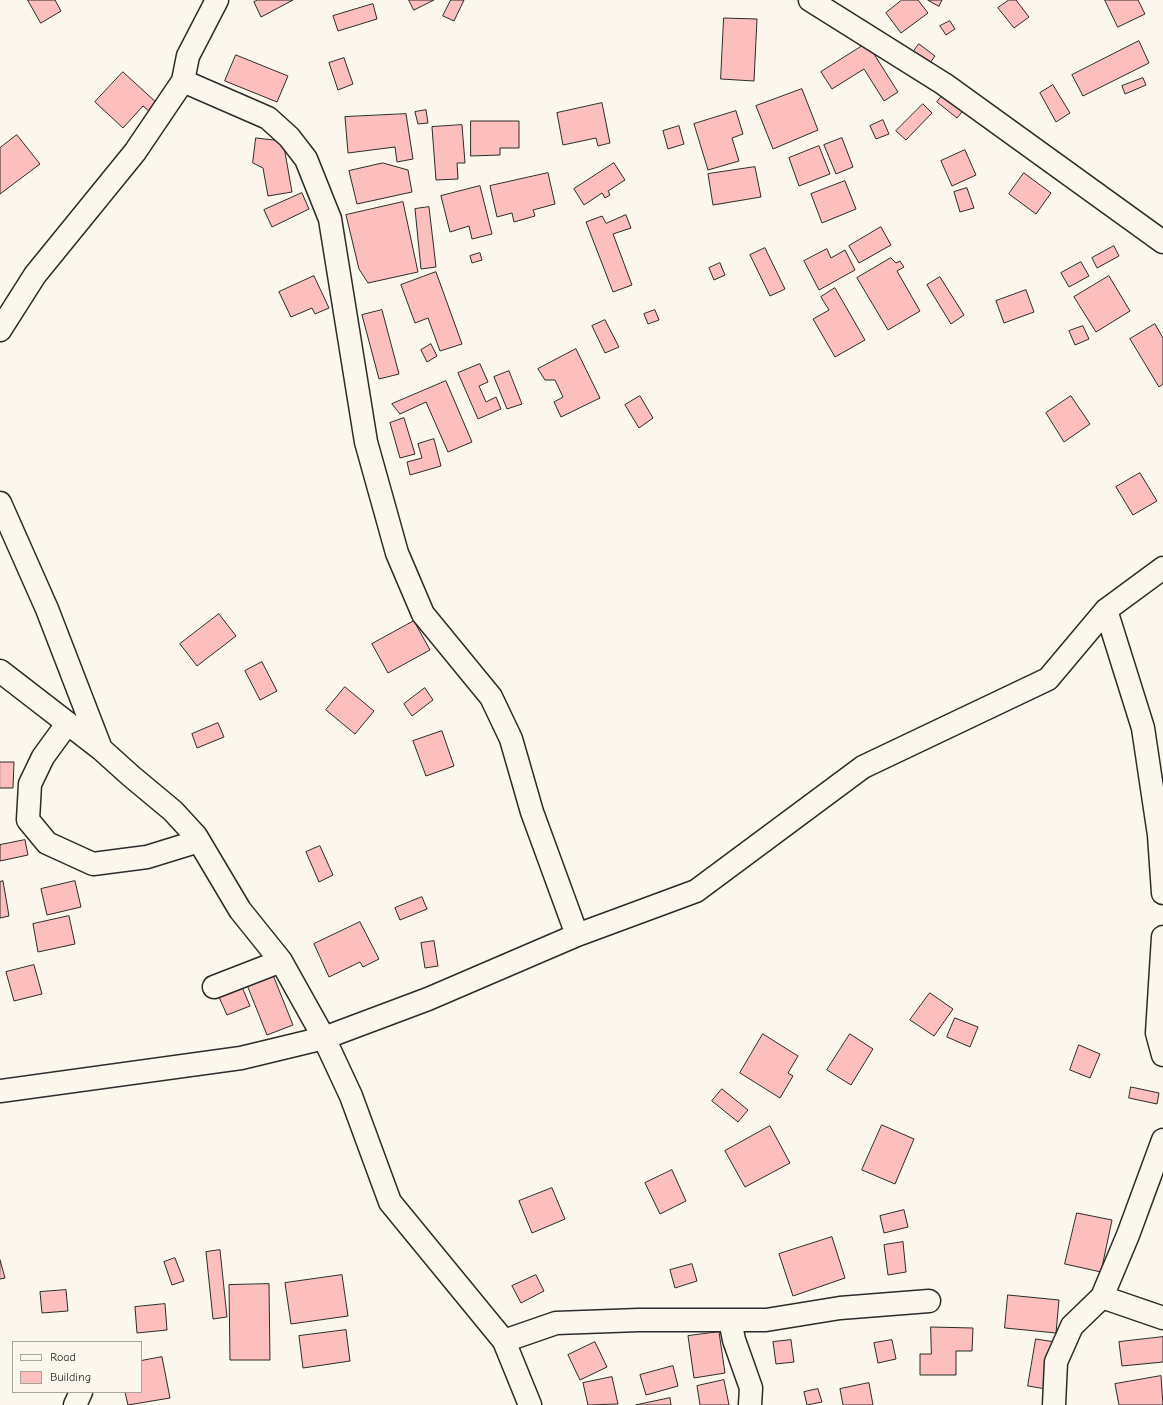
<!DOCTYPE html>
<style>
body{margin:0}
#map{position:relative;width:1163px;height:1405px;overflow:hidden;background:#fbf7ec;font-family:"Comic Neue",sans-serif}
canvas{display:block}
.legend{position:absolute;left:12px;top:1341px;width:130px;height:52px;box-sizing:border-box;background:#fbf7ec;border:1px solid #a8a59f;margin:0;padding:5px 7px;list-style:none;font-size:12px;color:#2b2b2b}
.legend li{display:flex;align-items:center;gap:8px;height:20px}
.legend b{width:20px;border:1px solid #a8a59f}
</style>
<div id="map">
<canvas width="1163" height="1405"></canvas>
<ul class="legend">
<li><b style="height:5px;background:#fbf7ec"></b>Road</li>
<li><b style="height:11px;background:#fcbfbd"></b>Building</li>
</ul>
</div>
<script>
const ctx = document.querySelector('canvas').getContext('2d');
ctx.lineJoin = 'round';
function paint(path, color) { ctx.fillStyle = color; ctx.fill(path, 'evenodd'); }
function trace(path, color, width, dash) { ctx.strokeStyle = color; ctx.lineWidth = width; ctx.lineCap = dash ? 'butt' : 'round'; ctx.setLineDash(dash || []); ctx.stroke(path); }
const building = new Path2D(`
 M28,0H55L61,11L41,23Z
 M258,0H293L261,17L254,2Z
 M409,0H434L414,10Z
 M451,0H464L454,21L443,16Z
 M902,0H918L928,13L901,33L886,13Z
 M928,0H942L939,6Z
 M1009,0H1016L1029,17L1014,28L998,8Z
 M1105,0H1138L1145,14L1118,27Z
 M373,4L377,19L338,31L333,16Z
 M724,18L757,19L754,81L721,79Z
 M950,21L955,29L946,35L940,26Z
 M1139,41L1149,63L1083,96L1072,75Z
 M867,43L898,92L884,101L864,69L832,89L821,72Z
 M919,44L935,56L927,67L911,55Z
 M236,55L288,76L277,102L225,81Z
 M344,58L353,84L338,90L329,63Z
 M123,72L158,104L150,112L143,106L123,128L95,102Z
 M1143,78L1146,85L1125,94L1122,86Z
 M1053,85L1070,113L1056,122L1040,93Z
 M802,89L818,130L773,149L756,106Z
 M947,90L967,106L957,118L937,102Z
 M602,103L610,143L598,146L596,138L563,145L557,113Z
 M923,104L932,113L906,140L896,131Z
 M426,110L428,123L418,124L415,112Z
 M736,111L743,134L732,138L739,161L708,170L694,124Z
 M406,114L413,159L397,162L395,147L348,153L345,117Z
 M883,120L889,134L876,139L870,126Z
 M471,121H519V148H500V155L471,156Z
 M462,125L465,163H457L458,179L436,180L432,127Z
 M679,126L684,144L668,149L663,131Z
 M17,135L40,164L0,194V148Z
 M256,138L283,141L292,192L268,196L263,168L253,163Z
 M842,138L853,167L836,174L824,145Z
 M819,146L830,174L799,186L789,158Z
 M965,150L976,175L952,186L941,161Z
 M383,163L408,170L412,192L357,204L349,171Z
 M614,163L625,180L608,191L610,195L605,198L602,193L584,205L574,189Z
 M755,167L761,197L713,205L708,174Z
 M548,173L555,204L533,210L535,216L514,222L512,213L497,217L490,186Z
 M1024,173L1051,193L1036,214L1009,194Z
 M845,181L856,209L822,223L811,194Z
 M480,186L492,234L472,239L469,226L450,232L441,196Z
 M967,188L974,208L960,212L954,192Z
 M302,193L309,209L272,227L264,210Z
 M403,202L418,272L368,283L359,269L346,215Z
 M429,207L436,267L421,269L415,209Z
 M626,215L631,228L613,234L632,285L613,292L586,222L602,216L606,223Z
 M881,227L891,245L859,263L849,246Z
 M1114,246L1119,256L1097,268L1092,258Z
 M765,248L785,289L770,296L750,255Z
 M827,249L831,258L845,250L855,270L819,290L804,261Z
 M480,253L482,260L472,263L470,256Z
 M891,258L896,263L900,261L904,267L897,271L920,311L888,330L857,278Z
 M1081,262L1089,276L1069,287L1061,273Z
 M720,263L725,275L714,280L709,268Z
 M436,272L462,344L440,351L428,318L415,323L401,285Z
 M314,276L329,308L315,314L312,308L291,317L279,292Z
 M1109,276L1130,311L1096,332L1074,297Z
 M940,277L964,315L951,324L927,285Z
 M835,288L865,340L835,357L813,319L829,310L821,297Z
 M1026,290L1034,312L1004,323L996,301Z
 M382,310L399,374L379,379L362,315Z
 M655,310L659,320L648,324L644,314Z
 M605,320L619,347L605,353L592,326Z
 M1155,324L1163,338V384L1159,387L1130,339Z
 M1083,326L1089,339L1075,345L1069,331Z
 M431,344L437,356L427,362L421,350Z
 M576,349L600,398L561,417L554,402L563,397L555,380H545L538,369Z
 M480,364L488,382L479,386L486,402L496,397L501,409L478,419L458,373Z
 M509,371L522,404L507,409L494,377Z
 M446,381L472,442L448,452L426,402L400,414L392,404Z
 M640,396L653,418L639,428L625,405Z
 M1071,396L1090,424L1064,442L1046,413Z
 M404,418L415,454L400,458L390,423Z
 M434,439L441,466L410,475L407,462L422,458L418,444Z
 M1140,473L1157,501L1133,515L1116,487Z
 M219,614L236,636L197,666L180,644Z
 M414,621L430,650L388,673L372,644Z
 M262,662L277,691L260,700L245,671Z
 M345,687L374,711L355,734L326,710Z
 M425,688L433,700L412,716L404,704Z
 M218,723L224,737L197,748L192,734Z
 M442,731L454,766L426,776L413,741Z
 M0,762H14L13,788H0Z
 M25,840L28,855L0,861V845Z
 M320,846L333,875L319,882L306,852Z
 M3,881L9,916L0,918V882Z
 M75,881L81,907L47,915L41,889Z
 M422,897L427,909L400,920L395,908Z
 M69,916L75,944L38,952L33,924Z
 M360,922L379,959L363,967L360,962L329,977L314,944Z
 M434,941L438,966L425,968L421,943Z
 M34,965L42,994L14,1001L6,972Z
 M273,975L293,1025L267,1035L247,985Z
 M242,987L250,1006L227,1015L219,997Z
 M930,993L953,1009L934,1036L910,1020Z
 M955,1018L978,1027L970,1047L947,1037Z
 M763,1034L798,1056L788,1073L793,1076L780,1098L740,1073Z
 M850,1034L873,1049L851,1085L827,1070Z
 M1079,1045L1100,1054L1090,1078L1070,1070Z
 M1131,1087L1159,1093L1157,1104L1129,1098Z
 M722,1089L748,1110L738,1122L712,1101Z
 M882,1125L914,1139L895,1184L862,1170Z
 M770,1126L790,1163L745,1187L725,1151Z
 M672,1170L686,1201L660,1214L645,1183Z
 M552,1188L565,1219L532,1233L519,1201Z
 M904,1210L908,1227L884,1233L880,1216Z
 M1077,1213L1112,1220L1101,1272L1065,1264Z
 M832,1237L845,1278L793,1296L779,1254Z
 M903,1242L906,1272L888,1275L884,1245Z
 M220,1250L227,1317L213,1319L206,1252Z
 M175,1258L184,1281L172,1285L164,1262Z
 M0,1260L5,1278L0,1279Z
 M692,1264L697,1281L675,1288L670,1270Z
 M342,1275L348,1316L291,1324L285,1283Z
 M536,1275L544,1291L521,1303L512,1286Z
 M269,1284L270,1360H230L229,1285Z
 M66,1290L68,1311L42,1313L40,1292Z
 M1008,1295L1059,1300L1056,1333L1005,1328Z
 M165,1304L167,1330L137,1333L135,1307Z
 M931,1327L973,1328L972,1351H956V1375H920V1354H931Z
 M346,1330L350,1361L303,1368L299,1336Z
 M719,1332L725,1373L694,1378L688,1336Z
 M1163,1337V1362L1122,1366L1119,1342Z
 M1036,1339L1055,1342L1046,1389L1028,1386Z
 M791,1340L794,1362L776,1364L773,1342Z
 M892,1340L896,1359L878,1363L874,1343Z
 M595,1342L607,1367L580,1380L568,1355Z
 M162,1357L170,1398L128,1405L125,1392H141V1361Z
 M673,1366L678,1386L646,1395L640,1375Z
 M1161,1376L1163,1405H1119L1115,1384Z
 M612,1377L618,1404L588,1405L583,1383Z
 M724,1380L729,1405H700L697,1386Z
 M869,1383L873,1405H843L840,1389Z
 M818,1389L822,1402L807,1405L804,1392Z
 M670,1398L671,1405H636Z`);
const minor = new Path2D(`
 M810,0L944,84L1163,242
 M183,81L268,118L289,137L306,159L330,219L366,442L397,553L423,614L491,697L511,739L532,812L577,935
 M0,330L35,275L135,152L183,81L188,56L217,0
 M0,503L47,609L101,749
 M1106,610L1143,728L1159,835L1163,893
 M0,671L101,749L131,776L173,811L196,836L240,910L281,961L324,1038L351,1096L390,1202L504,1341L530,1405
 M67,724L43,757L30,784L28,820L47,843L93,864L147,857L199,841
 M1163,937L1157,1033L1163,1055
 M214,987L281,961
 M0,1091L241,1058L324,1038L428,999L577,935L696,891L863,767L1048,679L1106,610L1163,568
 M1102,1297L1163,1318
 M730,1320L734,1340L751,1388L750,1405
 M504,1341L556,1323L639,1320H766L840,1308L929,1301
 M75,1405L81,1392
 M1054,1405L1056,1362L1072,1326L1102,1297L1128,1235L1163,1140`);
paint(building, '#fcbfbd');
trace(building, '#2b2b2b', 1);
trace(minor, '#2b2b2b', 25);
trace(minor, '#fbf7ec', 22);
</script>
